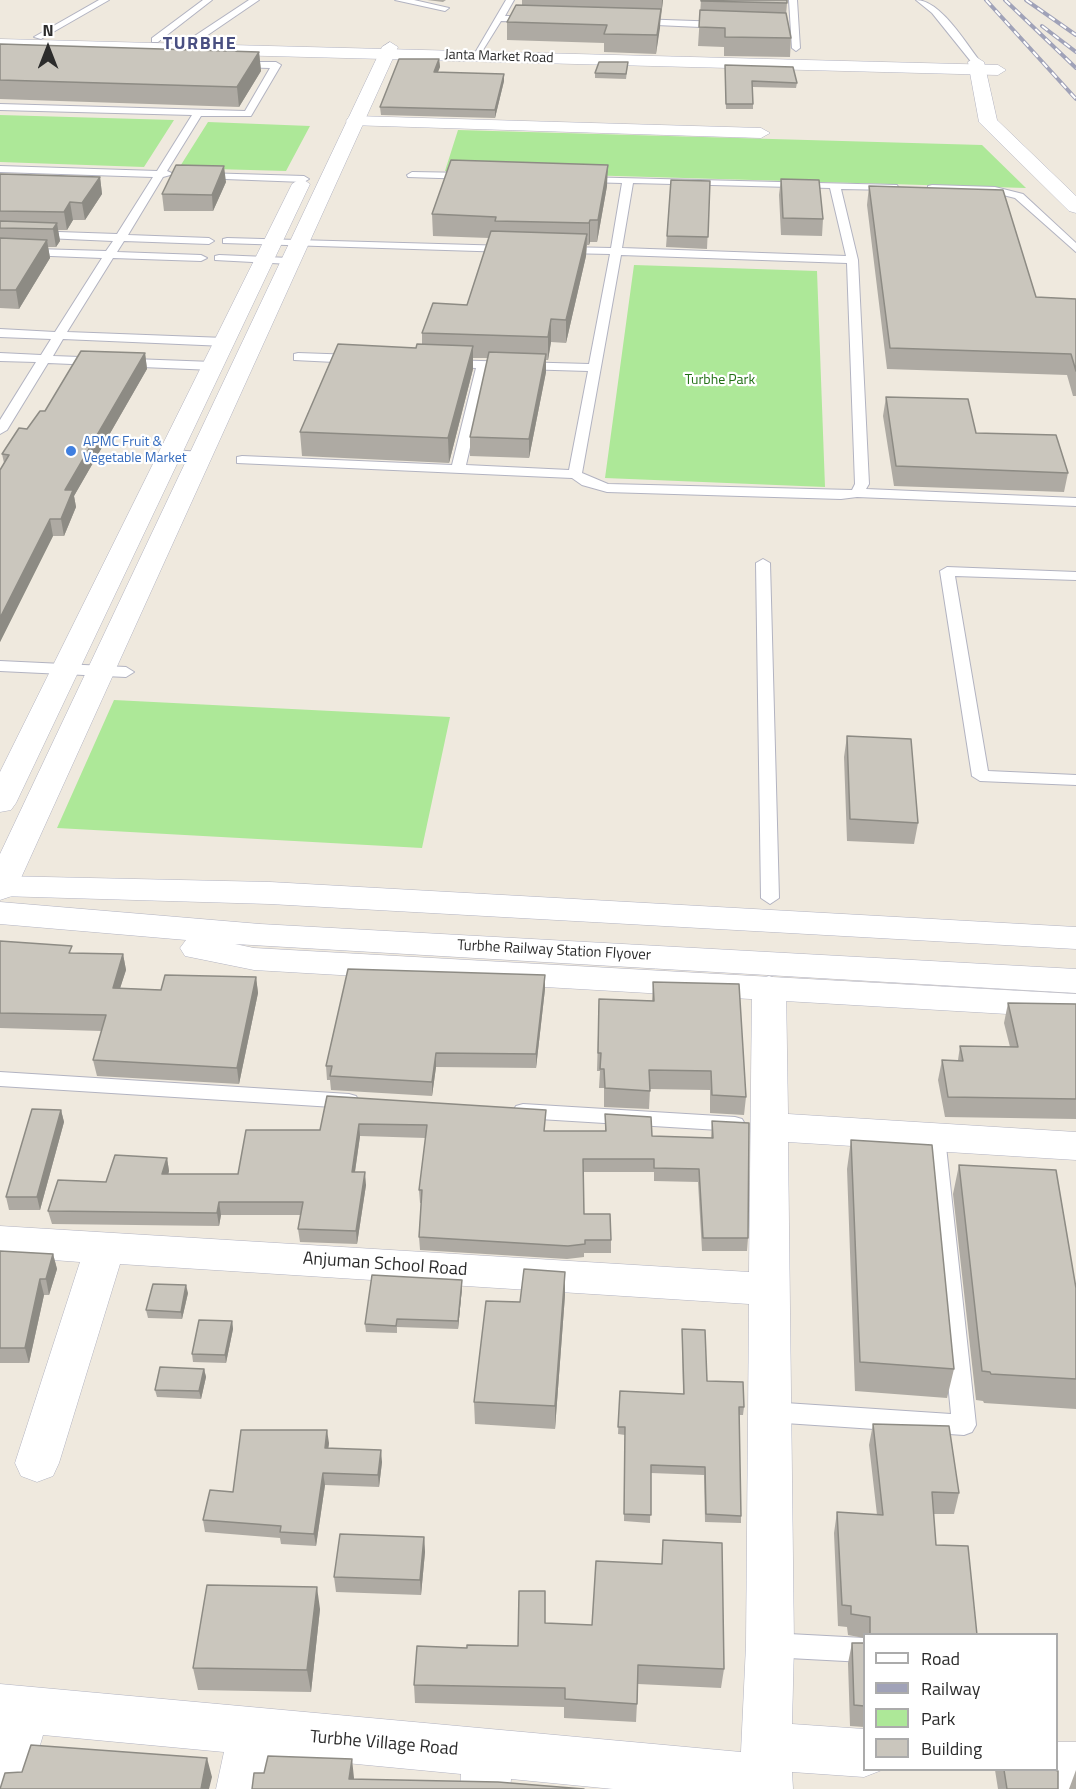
<!DOCTYPE html>
<style>
body{margin:0}
#map{position:relative;width:1076px;height:1789px;overflow:hidden;background:#efe9de;font-family:"Titillium Web",sans-serif}
canvas{display:block}
.legend{position:absolute;left:863px;top:1633px;width:195px;height:138px;box-sizing:border-box;background:#fff;border:2px solid #ababab;margin:0;padding:8px 10px;list-style:none;font-size:18px;color:#2c2c2c}
.legend li{display:flex;align-items:center;gap:12px;height:30px}
.legend b{width:30px;border:2px solid #ababab}
.north{position:absolute;left:18px;top:18px;width:60px;height:60px;-webkit-text-stroke:4px #fff;paint-order:stroke;rotate:0deg;font-size:16px;font-weight:700;line-height:24px;text-align:center;color:#2c2c2c}
.north::after{content:'';display:block;margin:auto;width:21px;height:27px;background:#2c2c2c;clip-path:polygon(50% 0,100% 100%,50% 72%,0 100%)}
</style>
<div id="map">
<canvas width="1076" height="1789"></canvas>
<ul class="legend">
<li><b style="height:8px;background:#fff"></b>Road</li>
<li><b style="height:8px;background:#a0a2b8"></b>Railway</li>
<li><b style="height:16px;background:#ade898"></b>Park</li>
<li><b style="height:16px;background:#cac6bd"></b>Building</li>
</ul>
<div class="north">N</div>
</div>
<script>
const ctx = document.querySelector('canvas').getContext('2d');
ctx.lineJoin = 'round';
function paint(path, color) { ctx.fillStyle = color; ctx.fill(path, 'evenodd'); }
function trace(path, color, width, dash) { ctx.strokeStyle = color; ctx.lineWidth = width; ctx.lineCap = dash ? 'butt' : 'round'; ctx.setLineDash(dash || []); ctx.stroke(path); }
function label(font, color, halo, rows, align = 'center') {
  ctx.font = font + ' "Titillium Web",sans-serif'; ctx.lineWidth = 4.5; ctx.setLineDash([]); ctx.textBaseline = 'middle'; ctx.strokeStyle = halo; ctx.fillStyle = color; for (const [text, x, y, turn = 0] of rows) {
    ctx.save(); ctx.translate(x, y); ctx.rotate((+turn || 0) * Math.PI / 180); ctx.textAlign = isNaN(turn) ? turn : align; if (halo) ctx.strokeText(text, 0, 0); ctx.fillText(text, 0, 0); ctx.restore();
  }
}
const green = new Path2D(`
 M0,115L174,120L144,167L0,162Z
 M208,122L310,126L286,171L179,168Z
 M458,130L982,145L1026,188L445,171Z
 M634,265L817,271L825,487L605,478Z
 M114,700L450,717L422,848L57,828Z`);
const service = new Path2D(`
 M99,0H109L41,39L34,37Z
 M203,0H212L158,42H152V38Z
 M249,0H259L196,43H190V39Z
 M395,0H414L449,8L445,11Z
 M506,0H514L505,16H532L536,19L532,22L501,21L478,58H472Z
 M789,0H797L800,48L796,51L792,48Z
 M916,0C940,0 965,42 979,60V64H973L932,13Z
 M637,19L723,22L727,25L723,28L634,24Z
 M232,62H276L281,65L251,116H201L167,171L174,174L163,177L128,235L209,238L214,241L209,244L124,241L117,252L201,255L207,258L201,261L113,258L67,332L225,338L231,342L225,346L63,339L53,356L213,362L219,366L213,370L48,363L7,430L0,434V420L36,362L0,361V353L41,355L51,339L0,337V329L55,332L102,258L0,254V248L106,251L113,241L0,236V230L117,234L153,177L0,172V166L157,171L192,115L0,110V104L245,111L270,68L235,67L232,66Z
 M412,172L470,173L475,176L470,179L408,177L407,175Z
 M203,173L304,176L309,179L304,182L199,178V174Z
 M581,177L897,185L898,187L893,190L841,189L858,260L869,484L866,489L1076,498V506L857,497L841,499L607,492L582,485L572,478L237,463V457L242,456L452,465L476,368L449,367L443,363L445,360L589,364L610,254L563,253L557,250L563,247L611,248L622,183L585,182L581,181ZM633,183L830,188L846,256L622,248ZM621,255L847,263L855,484L852,490L608,484L582,473ZM488,368L588,371L569,470L466,465Z
 M932,185L995,187L1023,194L1076,243V252L1015,198L995,193L928,190V186Z
 M227,238L509,246L515,249L509,252L223,243V239Z
 M219,255L290,258L296,261L290,264L215,260V256Z
 M298,353L355,355L361,359L355,363L294,360V354Z
 M170,450L203,452L210,456L203,460L165,457V451Z
 M763,559L770,563L779,898L770,904L761,898L756,563Z
 M947,567L1076,572V580L955,576L988,771L1076,775V785L980,781L972,776L940,571Z
 M0,661L126,667L134,672L126,677L0,671Z
 M0,1072L349,1094L356,1096L359,1101L356,1106L349,1108L0,1086Z
 M523,1104L735,1117L742,1119L745,1124L742,1129L735,1131L523,1118L516,1116L513,1111L516,1106Z
 M935,1129L942,1132L945,1137L976,1425L972,1432L964,1435L770,1422L762,1419L758,1412L762,1405L770,1402L951,1414L925,1137L928,1132Z
 M770,1633L864,1638V1662L770,1657L761,1654L757,1645L761,1636Z`);
const minor = new Path2D(`
 M355,116L761,128L770,133L761,138L349,125L346,121L349,117Z
 M769,976L781,980L786,988L788,1114L1076,1132V1160L788,1142L794,1645L792,1724L864,1729V1770H882L864,1777L792,1772L793,1789H613L511,1779L510,1789H460L461,1774L273,1756L266,1789H216L224,1752L43,1735L27,1789H0V1684L741,1752L746,1645L749,1304L120,1264L59,1463L53,1476L37,1482L21,1476L15,1463L80,1262L0,1256V1226L749,1272L752,988L757,980Z
 M1056,1742H1076V1789H1052L1038,1783L1032,1770H1056Z`);
const tertiary = new Path2D(`
 M390,42L398,47L16,889L12,896L0,900V854L382,47Z
 M976,57L984,62L997,120L1076,196V213L1069,211L979,122L968,62Z
 M301,178L310,184L16,803L11,810L0,812V772L292,184Z`);
const secondary = new Path2D(`
 M0,39L998,65L1006,70L998,75L0,49Z
 M0,876L270,882L1076,927V949L270,904L0,896Z
 M0,902L260,924L1076,969V993L235,944L254,948L1076,994V1018L254,970L185,956L180,948L186,940L0,924Z`);
const rail = new Path2D(`
 M986,0L1076,99
 M1005,0L1076,68
 M1026,0L1076,35
 M1042,26L1076,52`);
const wall = new Path2D(`
 M427,0H446L443,2Z
 M522,0H663L656,54L604,52V43L507,40V22L522,6Z
 M701,0L787,3L786,15L791,38L790,57L724,56V47L698,46Z
 M0,44L259,52L261,71L239,107L0,99Z
 M439,59L440,67L437,72L504,81L495,118L381,115L380,107Z
 M628,62L626,79L595,78V73Z
 M725,65L797,83L796,88L753,87V109H726Z
 M0,174L100,177L102,194L85,220H73L67,230H58L60,241L56,247H48L50,258L19,309L0,308Z
 M781,179L823,219L822,236L781,235L779,195Z
 M671,180L710,181L707,249L666,247Z
 M226,182L213,211H164L162,194Z
 M607,186L597,242H590L589,245H587L586,256L566,343L551,342L548,360H546V372L529,458L470,456V437L488,358H473V369L449,463L302,456L300,432L422,344V333L467,305L489,238L433,236L432,214Z
 M869,186L1036,297L1076,299V396H1073L1067,375L887,369L867,205Z
 M145,353L147,369L74,496L76,507L64,536H53L0,642V470L4,463L2,454L45,411Z
 M886,397L1068,473L1064,492L894,486L883,416Z
 M847,736L918,823L914,844L847,841L844,757Z
 M0,941L73,953L123,954L126,970L120,988L161,990L256,977L258,993L239,1084L97,1076L93,1060L102,1031L0,1028Z
 M653,982L746,1097L744,1115L710,1113V1090L650,1089L649,1109L604,1107V1088H599L600,1071H597L599,999L652,1001Z
 M545,989L536,1068L436,1067L432,1096L331,1090L330,1080H327L326,1066Z
 M1008,1003L1076,1004V1119L945,1117L938,1080L942,1060H958L960,1046L1010,1047L1004,1023Z
 M327,1096L545,1131H605V1114L652,1136L711,1138L712,1121L748,1238L747,1251H702L698,1182L654,1181V1172H583L584,1214L611,1240V1253H584V1257L567,1259L420,1250L419,1237L421,1203H420L419,1190L426,1138L360,1136L355,1172L366,1185L357,1244L300,1242L298,1229L301,1215H221L219,1226L52,1224L48,1211L106,1182L167,1158L169,1171L168,1174H238L320,1130Z
 M61,1110L64,1122L40,1210H9L6,1197Z
 M851,1140L954,1369L947,1398L855,1391L847,1169Z
 M959,1165L1076,1288V1409L984,1403L983,1401L976,1400L953,1194Z
 M0,1251L53,1254L57,1269L49,1295H44L29,1363H0Z
 M462,1280V1288L458,1329L397,1327V1333L366,1332L365,1324Z
 M188,1293L182,1319L148,1318L146,1310Z
 M565,1295L555,1429L475,1424L474,1402L520,1302Z
 M232,1321L233,1329L226,1363L193,1362L192,1354Z
 M682,1329L707,1381L744,1407L743,1415H739L741,1516V1523L705,1522L704,1475L651,1473L650,1523L624,1521L625,1435L618,1434L620,1391L683,1394Z
 M204,1369L206,1377L201,1399L157,1397L155,1390Z
 M873,1424L959,1493L954,1514H933L936,1545L977,1635H864V1638L848,1635L847,1627L838,1626L834,1533L837,1512L877,1515L869,1445Z
 M329,1443L328,1448L382,1462L379,1487L325,1485L316,1546L281,1544L280,1538L205,1532L203,1520L233,1492Z
 M424,1537L425,1552L421,1595L336,1592L334,1577Z
 M663,1540L724,1669L721,1688L638,1684L636,1722L564,1718V1707L415,1703L414,1685L467,1648L518,1646L545,1623L592,1625L662,1564Z
 M320,1609L311,1692L198,1690L193,1668Z
 M852,1643H864V1727L850,1726L848,1663Z
 M995,1770H1055L1058,1789H998Z
 M1076,1770V1789H1069Z`);
const shadedWall = new Path2D(`
 M662,0H663L661,18Z
 M661,9L660,28L656,54L657,35Z
 M259,52L261,71L239,107L237,87Z
 M439,59L440,67L435,80L434,72Z
 M504,74V81L495,118V110Z
 M608,165L607,186L597,242L598,220Z
 M224,166L226,182L213,211L212,195Z
 M100,177L102,194L85,220L82,203Z
 M70,202L73,220L67,230L64,212Z
 M590,220V242L589,245V223Z
 M57,223L60,241L56,247L53,229Z
 M587,234L586,256L566,343V320Z
 M47,240L50,258L19,309L16,290Z
 M551,319V342L548,360V337Z
 M473,346V369L449,463L448,438Z
 M145,353L147,369L74,496L76,507L64,536L61,519L65,490Z
 M546,354V372L529,458V439Z
 M50,519L53,536L0,642V618Z
 M123,954L126,970L115,1004L113,988Z
 M545,975V989L536,1068V1054Z
 M256,977L258,993L239,1084L237,1068Z
 M436,1053V1067L432,1096V1082Z
 M61,1110L64,1122L40,1210L37,1197Z
 M359,1124L360,1136L353,1185L352,1172Z
 M167,1158L169,1171L165,1187L162,1174Z
 M365,1172L366,1185L357,1244L356,1231Z
 M219,1202L221,1215L219,1226L217,1213Z
 M53,1254L57,1269L49,1295L46,1279Z
 M565,1272V1295L555,1429V1406Z
 M40,1279L44,1295L29,1363L25,1348Z
 M462,1280V1288L458,1329V1321Z
 M186,1285L188,1293L182,1319L181,1312Z
 M232,1321L233,1329L226,1363L225,1355Z
 M204,1369L206,1377L201,1399L199,1391Z
 M327,1430L329,1443L327,1460L325,1448Z
 M381,1450L382,1462L379,1487L378,1475Z
 M323,1473L325,1485L316,1546L314,1534Z
 M424,1537L425,1552L421,1595L420,1580Z
 M317,1587L320,1609L311,1692L307,1670Z
 M207,1758L212,1777L209,1789H201Z
 M352,1759L354,1778L353,1789L349,1779Z`);
const building = new Path2D(`
 M701,0H787V3L701,1Z
 M516,5L661,9L657,35L604,34L607,25L507,22Z
 M700,10L786,13L791,38L725,37V28L699,27Z
 M0,44L259,52L237,87L0,80Z
 M399,59H439L434,72L504,74L495,110L380,107Z
 M599,62H628L626,74L595,73Z
 M725,65L793,67L797,83L752,81L753,104H726Z
 M451,160L608,165L598,220H590L589,223L495,221L496,217L432,214Z
 M176,165L224,166L212,195L162,194Z
 M0,174L100,177L82,203L70,202L64,212L0,211Z
 M781,179L819,180L823,219L783,218Z
 M671,180L710,181L708,237L667,236Z
 M869,186L1003,190L1036,297L1076,299V371L1071,354L890,348Z
 M0,221L57,223L53,229L0,228Z
 M491,231L587,234L566,320L551,319L548,337L422,333L433,303L467,305Z
 M0,238L47,240L16,290H0Z
 M338,344L416,348L417,344L473,346L448,438L300,432Z
 M81,351L145,353L65,490H73L61,519H50L0,618V470L9,455L2,454L19,428L27,429L40,411H45Z
 M489,352L546,354L529,439L470,437Z
 M886,397L968,399L976,433L1056,435L1068,473L896,466Z
 M847,736L911,739L918,823L850,819Z
 M0,941L72,946L69,953L123,954L113,988L161,990L165,975L256,977L237,1068L93,1060L106,1015L0,1013Z
 M348,969L545,975L536,1054L436,1053L432,1082L330,1076L332,1066H326Z
 M653,982L739,984L746,1097L712,1095L711,1071L649,1070L650,1091L605,1088L604,1069H600L601,1053H598L599,999L654,1001Z
 M1008,1003L1076,1004V1099L948,1097L942,1060L963,1061L960,1046L1018,1047Z
 M327,1096L546,1110L544,1131H606L605,1114L651,1117L652,1136L713,1138L712,1121L749,1123L748,1238H703L699,1169L654,1168V1159H583L584,1214H610L611,1240H585V1244L568,1246L419,1237L422,1190H419L427,1125L359,1124L352,1172H365L356,1231L298,1229L303,1202H219L217,1213L48,1211L58,1180L106,1182L115,1155L167,1158L162,1174H238L246,1130H320Z
 M32,1109L61,1110L37,1197H6Z
 M851,1140L932,1145L954,1369L860,1362Z
 M959,1165L1056,1170L1076,1288V1379L991,1374L990,1372L982,1371Z
 M0,1251L53,1254L46,1279H40L25,1348H0Z
 M524,1269L565,1272L555,1406L474,1402L486,1301L520,1302Z
 M372,1275L462,1280L458,1321L397,1319L396,1326L365,1324Z
 M153,1284L186,1285L181,1312L146,1310Z
 M199,1320L232,1321L225,1355L192,1354Z
 M682,1329L705,1330L707,1381L743,1382L744,1407H739L741,1516L706,1514L705,1467L651,1465V1515L624,1514L625,1427H618L620,1391L684,1394Z
 M160,1367L204,1369L199,1391L155,1390Z
 M873,1424L949,1426L959,1493L932,1492L936,1545L968,1546L977,1635H870V1617L851,1614V1606L842,1605L837,1512L883,1515Z
 M241,1430H327L325,1448L381,1450L378,1475L323,1473L314,1534L280,1532L281,1526L203,1520L210,1490L233,1492Z
 M340,1534L424,1537L420,1580L334,1577Z
 M663,1540L722,1543L724,1669L638,1665L637,1704L565,1699V1688L414,1685L417,1646L467,1648V1645L518,1646L519,1591H545V1623L592,1625L596,1561L662,1564Z
 M207,1585L317,1587L307,1670L193,1668Z
 M852,1643H864V1706L854,1705Z
 M31,1745L207,1758L201,1789H0L5,1773L22,1772Z
 M268,1756L352,1759L349,1779L498,1782L584,1789H252L254,1773H264Z
 M1004,1770H1055L1058,1771V1789H1007Z`);
const markers = [
 [71,451,6,"#3f7fe0"]
];
const farStreetnames = [
 ["Janta Market Road",499,57,2]
];
const farParknames = [
 ["Turbhe Park",720,381]
];
const farShopnames = [
 ["APMC Fruit &",83,443],
 ["Vegetable Market",83,459]
];
const streetNames = [
 ["Turbhe Railway Station Flyover",554,951,3]
];
const farDistrictnames = [
 ["TURBHE",200,45]
];
const nearStreetnames = [
 ["Anjuman School Road",385,1265,4],
 ["Turbhe Village Road",384,1744,5]
];
paint(green, '#ade898');
trace(service, '#b2b3c1', 2);
trace(minor, '#b2b3c1', 1);
trace(tertiary, '#b2b3c1', 1);
trace(secondary, '#b2b3c1', 1);
paint(service, '#fff');
paint(minor, '#fff');
paint(tertiary, '#fff');
paint(secondary, '#fff');
trace(rail, '#a0a2b8', 4);
trace(rail, '#fff', 2, [7]);
paint(wall, '#aeaaa3');
paint(shadedWall, '#8d8b84');
paint(building, '#cac6bd');
trace(building, '#8d8b84', 1.5);
for (const [x, y, r, color] of markers) { const dot = new Path2D(); dot.arc(x, y, r, 0, 2 * Math.PI); ctx.fillStyle = color; ctx.fill(dot); trace(dot, '#fff', 2); }
label('14px', '#2c2c2c', '#fff', farStreetnames);
label('14px', '#227016', '#fff', farParknames);
label('14px', '#366cbe', '#fff', farShopnames, 'left');
label('15px', '#2c2c2c', '#fff', streetNames);
ctx.letterSpacing = '1.5px';
label('bold 18px', '#494f81', '#fff', farDistrictnames);
ctx.letterSpacing = '0px';
label('18px', '#2c2c2c', '#fff', nearStreetnames);
</script>
